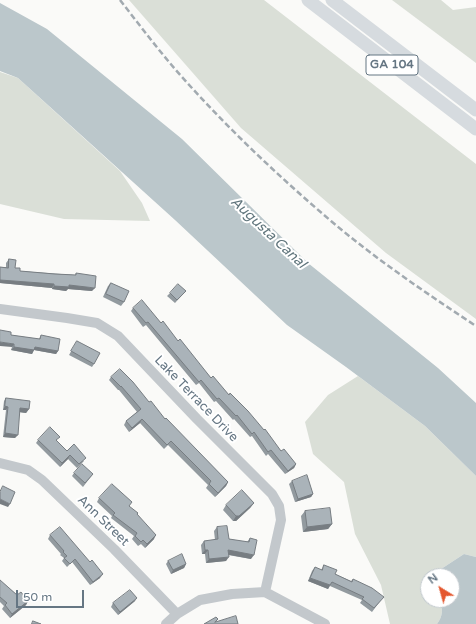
<!DOCTYPE html>
<style>
body{margin:0}
#map{position:relative;width:476px;height:624px;overflow:hidden;background:#fafaf8;font-family:"Varela Round",sans-serif}
canvas{display:block}
.north{position:absolute;left:420px;top:568px;width:40px;height:40px;box-sizing:border-box;background:#fff;border:1px solid #c1c8cd;border-radius:50%;rotate:323deg;font-size:11px;font-weight:700;line-height:16px;text-align:center;color:#657683}
.north::after{content:'';display:block;margin:auto;width:14px;height:18px;background:#e4572e;clip-path:polygon(50% 0,100% 100%,50% 72%,0 100%)}
.scale{position:absolute;left:16px;top:590px;width:68px;height:18px;box-sizing:border-box;border:2px solid #657683;border-top:0;padding-left:5px;font-size:12px;line-height:14px;white-space:nowrap;color:#657683;-webkit-text-stroke:3px #fff;paint-order:stroke}
</style>
<div id="map">
<canvas width="476" height="624"></canvas>
<div class="north">N</div>
<div class="scale">50 m</div>
</div>
<script>
const ctx = document.querySelector('canvas').getContext('2d');
ctx.lineJoin = 'round';
function paint(path, color) { ctx.fillStyle = color; ctx.fill(path, 'evenodd'); }
function trace(path, color, width, dash) { ctx.strokeStyle = color; ctx.lineWidth = width; ctx.lineCap = dash ? 'butt' : 'round'; ctx.setLineDash(dash || []); ctx.stroke(path); }
function label(font, color, halo, rows, align = 'center') {
  ctx.font = font + ' "Varela Round",sans-serif'; ctx.lineWidth = 4; ctx.setLineDash([]); ctx.textBaseline = 'middle'; ctx.strokeStyle = halo; ctx.fillStyle = color; for (const [text, x, y, turn = 0] of rows) {
    ctx.save(); ctx.translate(x, y); ctx.rotate((+turn || 0) * Math.PI / 180); ctx.textAlign = isNaN(turn) ? turn : align; if (halo) ctx.strokeText(text, 0, 0); ctx.fillText(text, 0, 0); ctx.restore();
  }
}
const green = new Path2D(`
 M129,0H264L476,164V319L386,253L241,128Z
 M392,0H441L453,10L476,7V63Z
 M0,72L18,78L120,171L142,203L150,221L64,219L0,204Z
 M358,376L425,426L476,476V557L464,554L438,571L435,576H428V600H440C443,609 443,616 437,624H390L381,585L355,534L344,482L313,454L305,422L328,395Z`);
const water = new Path2D(`
 M0,3L47,29L182,139L308,263L438,368L476,403V476L425,426L346,367L287,325L175,220L18,78L0,71Z
 M464,554L476,557V624H437C443,616 443,609 440,600H452V576H435L438,571Z`);
const minor = new Path2D(`
 M0,309L67,318L97,323L118,336L197,419L272,494L279,506L281,520L265,592
 M0,463L28,470L42,480L114,549L177,614
 M166,624L177,614L200,600L232,594L265,592L325,624`);
const major = new Path2D(`
 M308,0L476,129
 M332,0L476,110`);
const rail = new Path2D(`
 M120,0C138,23 156,47 175,69C223,124 276,174 331,221C377,260 426,293 476,326`);
const wall = new Path2D(`
 M9,259L15,268L20,271L75,275L76,273L92,291L68,289L66,291L52,289V288L0,283V267H6V263Z
 M111,283L124,302L121,306L103,297L108,286Z
 M186,291L175,303L167,296L170,293Z
 M133,308L161,323L178,341L211,378L229,395L281,451L296,464L294,468L285,474L268,454L266,456L252,436L250,437L234,419L233,420L216,401L214,402L199,383L196,385L146,325L143,327L131,311Z
 M11,335L39,339L41,335L58,351L56,354L34,350L32,354L11,350L12,347Z
 M77,341L94,364L92,367L69,355Z
 M111,377L149,402L165,419L228,482L226,486L215,497L206,488L208,485L168,445L164,449L140,423L129,432L124,425L126,421L137,412L119,390H118L109,380Z
 M6,398L29,409L26,413L20,412L15,438L3,437L6,410H3L4,401Z
 M38,440L57,441L67,451L84,461L77,468L68,459L60,467L36,443Z
 M74,473L93,474L83,487L72,476Z
 M292,481L313,494L311,497L295,502L289,484Z
 M99,498L129,506L137,514L154,539L145,548L141,544L138,546L132,539L134,536L111,518L112,516L97,502Z
 M254,503L250,508L236,521H233L223,510L226,505Z
 M305,511L332,524L328,529L303,532L301,516Z
 M217,527L229,539L247,542L250,538L251,559L228,555L226,561L206,563L205,554H202L201,545L204,541L215,540L214,531Z
 M50,535L100,578L90,585L72,562L67,567L62,561L64,558L60,555L61,554L48,539Z
 M168,561L186,564L184,568L171,574L166,564Z
 M324,565L335,574L351,581L353,579L381,600L372,612L360,603L362,600L330,586L328,589L308,581L312,571L315,567L321,570Z
 M0,577V581L17,595L28,601L26,605L10,618L2,609L4,606L0,602Z
 M135,601L118,615L111,607L113,603Z`);
const shadedWall = new Path2D(`
 M0,280L54,284L52,288L0,283Z
 M69,285L95,288L92,291L68,289L66,291L52,289L54,286Z
 M0,342L14,344L12,347L0,346Z
 M14,347H35L58,351L56,354L34,350L32,354L11,350Z
 M5,406L8,407L6,410H3Z
 M20,408L29,409L26,413L18,412Z
 M142,419L140,423L129,432L132,428Z
 M5,433L18,435L15,438L3,437Z
 M70,455L68,459L60,467L62,463Z
 M296,464L294,468L285,474L288,471Z
 M228,482L226,486L215,497L218,493Z
 M313,494L311,497L295,502L298,499Z
 M0,499L10,504L8,507L0,504Z
 M254,503L250,508L236,521H233L236,516Z
 M332,524L328,529L303,532L307,527Z
 M156,535L154,539L145,548L147,544Z
 M205,550H208L205,554H202Z
 M228,550L254,555L251,559L225,554Z
 M229,557L226,561L206,563L209,559Z
 M186,564L184,568L171,574L173,570Z
 M103,574L100,578L90,585L93,582Z
 M310,578L330,585L328,589L308,581Z
 M137,598L135,601L118,615L120,612Z
 M28,601L26,605L10,618L12,614Z`);
const building = new Path2D(`
 M9,259L16,260L15,268H20V271L55,274L76,275V273L96,276L95,288L69,285V287L54,286V284L0,280V267L8,268Z
 M111,283L129,291L124,302L106,294Z
 M178,284L186,291L177,300L170,293Z
 M142,300L161,323L163,321L178,341L180,339L211,378L213,376L229,395L230,393L248,411L264,430L265,429L281,451L284,449L296,464L288,471L271,450L268,452L254,432L252,434L237,415L236,416L219,398L217,399L201,380L199,382L148,322L146,323L133,308Z
 M0,330L11,332V335L40,339L41,335L60,339L58,351L35,347L34,350L14,347V344L0,342Z
 M77,341L100,353L94,364L71,351Z
 M120,369L133,382L149,402L151,401L165,419L166,418L228,482L218,493L209,484L211,481L171,441L167,445L142,419L132,428L126,421L141,409L121,386V387L111,377Z
 M6,398L30,401L29,409L20,408L18,435L5,433L8,407L5,406Z
 M50,427L60,437L56,440L67,451L74,444L86,458L79,464L70,455L62,463L38,440Z
 M82,464L93,474L85,483L74,473Z
 M307,475L313,494L298,499L292,481Z
 M112,484L132,502L129,506L138,513L137,514L156,535L147,544L143,540L141,542L135,536L137,533L113,515L115,513L99,498Z
 M3,486L15,492L10,504L0,499V492Z
 M242,490L254,503L239,516H236L226,505Z
 M330,508L332,524L307,527L305,511Z
 M227,526L229,539L249,542L250,538L257,540L254,555L228,550L229,557L209,559L208,550H205L204,541L218,539L217,527Z
 M60,527L90,562L92,560L103,574L93,582L75,559L70,564L64,558L67,556L63,552L64,551L50,535Z
 M182,554L186,564L173,570L168,561Z
 M324,565L337,570L335,574L352,582L353,579L372,588L384,597L374,608L362,599L364,597L332,582L330,585L310,578L315,567L322,570Z
 M0,580L17,595L21,592L28,601L12,614L5,605L7,603L0,597Z
 M130,590L137,598L120,612L113,603Z
 M236,616L238,624H204L216,617L218,619L215,622Z
 M33,621L41,624H32Z`);
const shields = [
 [392,65,52]
];
const shieldNames = [
 ["GA 104",392,65]
];
const streetNames = [
 ["Lake Terrace Drive",196,399,46],
 ["Ann Street",103,521,44]
];
const waterNames = [
 ["Augusta Canal",268,233,43]
];
paint(green, '#dadfd7');
paint(water, '#bbc7cb');
trace(minor, '#c3c8cc', 10);
trace(major, '#d6dbdf', 13);
trace(rail, '#a2aab0', 2.5, [6, 3]);
paint(wall, '#929a9f');
paint(shadedWall, '#777d82');
paint(building, '#aab3b9');
trace(building, '#777d82', 1);
for (const [x, y, w] of shields) { const box = new Path2D(); box.roundRect(x - w / 2, y - 10, w, 20, 3); ctx.fillStyle = '#fff'; ctx.fill(box); trace(box, '#657683', 1); }
label('bold 12px', '#657683', null, shieldNames);
label('13px', '#657683', '#fff', streetNames);
label('italic 14px', '#60757c', '#fff', waterNames);
</script>
